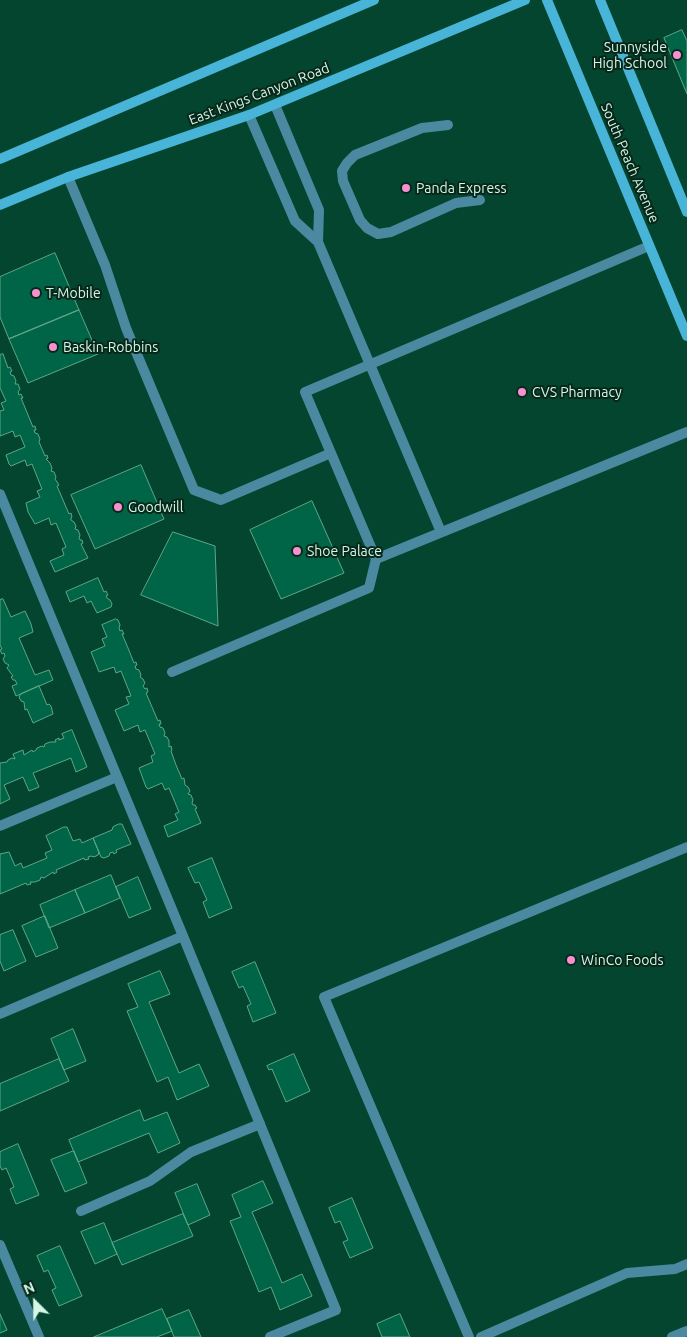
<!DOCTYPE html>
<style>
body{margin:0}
#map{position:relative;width:687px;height:1337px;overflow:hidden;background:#04452f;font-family:Ubuntu,sans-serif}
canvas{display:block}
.north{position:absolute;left:10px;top:1277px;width:50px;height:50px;-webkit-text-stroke:4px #07271b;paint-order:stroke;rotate:337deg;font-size:14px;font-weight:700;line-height:20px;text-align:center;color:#d4f8e5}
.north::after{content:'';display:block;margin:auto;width:18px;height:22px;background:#d4f8e5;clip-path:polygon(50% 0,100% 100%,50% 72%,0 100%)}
</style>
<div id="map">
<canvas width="687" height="1337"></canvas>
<div class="north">N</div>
</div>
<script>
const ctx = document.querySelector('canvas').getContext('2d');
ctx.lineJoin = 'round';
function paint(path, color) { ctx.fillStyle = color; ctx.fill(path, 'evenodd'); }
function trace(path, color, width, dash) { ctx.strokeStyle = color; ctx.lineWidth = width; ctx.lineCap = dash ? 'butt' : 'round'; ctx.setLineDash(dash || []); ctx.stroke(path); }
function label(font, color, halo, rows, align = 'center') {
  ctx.font = font + ' Ubuntu,sans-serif'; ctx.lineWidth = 4; ctx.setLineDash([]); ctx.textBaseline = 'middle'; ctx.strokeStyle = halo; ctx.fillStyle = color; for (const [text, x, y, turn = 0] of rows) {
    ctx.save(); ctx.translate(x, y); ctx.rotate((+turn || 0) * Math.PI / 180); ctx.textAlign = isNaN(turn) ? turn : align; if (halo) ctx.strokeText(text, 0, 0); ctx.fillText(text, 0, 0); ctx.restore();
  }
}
const building = new Path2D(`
 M682,30L687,41V94L664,38Z
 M55,253L79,310L9,339L0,317V277Z
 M79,310L98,354L28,383L9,339Z
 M3,354L8,368L10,367L12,371L10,372L11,375L14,376L16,381L15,384H18L20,389L18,392L19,395L21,394L23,398H21L33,427L35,426L36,430H34L35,433L38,434L40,439L39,442L45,456L47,455L48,458L46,459L50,463L52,468L51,471L54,472L56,477L55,479L59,485L57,486L69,514L71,513L72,517L71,518V520L74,522L76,526L75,529L78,530L80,535L79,538L80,540H82L83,543L81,544L88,558L55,572L50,561L64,555L62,549L66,547L56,523L51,525L49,518L35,524L28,512L26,503L40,497L37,491L42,489L32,464L27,466L25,460L11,466L9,464L6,455L25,447L20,435L15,437L13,431L0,436V411L4,410L1,403L6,401L0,388V355Z
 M141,465L164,519L95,549L71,495Z
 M312,501L344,573L281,599L250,530Z
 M173,532L215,546L218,626L141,595Z
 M98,578L104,592L106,591L108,595L106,596L107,598L110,600L112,604L111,607L97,613L91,601L87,603L84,596L70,602L66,592Z
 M3,599L11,617L25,611L31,624L33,632L19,638L35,675L49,670L53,680L16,696L12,686L17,684L15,680H13L11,677L13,676L7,668L9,665L5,663L3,659L5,656L4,653L2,654L0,650L2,649L0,645V600Z
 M116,619L118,620L120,625L119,628L120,631L122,630L124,634H122L128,648L134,663L136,662L137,665L135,666L136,669L139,670L141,675L140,677L143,679L145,683L143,686L145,689L147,688L148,692L146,693L158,721L160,720L161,724H159L160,727L163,728L165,733L164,736L167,737L169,741V747L171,746L172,750L171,751L176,765L182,779L184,778L185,785L188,787L190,791L188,794L191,795L193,800L192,803L193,805H195L197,808L195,809L201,823L168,837L164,826L178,820L175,814L179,812L169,788L165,790L162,783L148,789L146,787L139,768L153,762L151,756L155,754L145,730L140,732L138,725L124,731L115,710L129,704L126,697L131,696L121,671L116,673L114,667L99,672L91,652L105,646L102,639L107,637L102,625Z
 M39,686L47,705L49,704L51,706L53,714L33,723L27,709L25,710L24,702L21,701L19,697L21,694Z
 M72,730L87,767L76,772L71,758L33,773L39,787L29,791L23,777L4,785L10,799L0,804V763L7,762L8,760L12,758L15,759L13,754L23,750L24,755L32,750L33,752L36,750L37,748L42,746L44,747L45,744L50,742H56L55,740L59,738V740L64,738L62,734Z
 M119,824H122L131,844L116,850L117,852L114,854L113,852L110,853L109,856L104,858L101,857L93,838L112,830L113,827Z
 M64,827H67L73,841L80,839L82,843L93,838L99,852L98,855L94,857L91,856L88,857L89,859L85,860L84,858L56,870L57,872L54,874L53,872L44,878L41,877L40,880L35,882H30L31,884L27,885L26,883L0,894V854L9,852L15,866L21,863L23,868L47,858L45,853L52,850L46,836Z
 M212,858L232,908L209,918L203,902L207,900L199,882L195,883L188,868Z
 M111,875L120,898L85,913L75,890Z
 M138,877L151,909L129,918L116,887Z
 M75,890L85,913L49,928L40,905Z
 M45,916L58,948L36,957L22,926Z
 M13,930L26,961L4,971L0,961V935Z
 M255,962L276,1013L253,1022L247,1006L251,1004L243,986L239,988L232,972Z
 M160,971L170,994L149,1002L179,1073L199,1064L209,1086L177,1100L168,1077L157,1082L127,1011L138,1007L128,984Z
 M73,1029L86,1061L64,1070L51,1039Z
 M294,1054L310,1091L286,1102L272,1069L269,1070L267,1066Z
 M59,1059L69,1081L0,1111V1084Z
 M140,1110L144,1121L167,1112L180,1143L158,1153L149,1133L78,1162L69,1140Z
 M18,1144L39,1195L16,1204L10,1189L14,1187L10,1177L6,1168L2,1170L0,1166V1152Z
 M74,1151L87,1183L65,1192L51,1160Z
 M263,1181L273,1203L252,1212L267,1247L282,1283L302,1274L312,1296L280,1310L271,1287L259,1292L230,1221L241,1217L232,1195Z
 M197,1184L210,1215L188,1225L175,1193Z
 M352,1198L373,1248L350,1258L343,1242L348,1240L340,1221L335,1223L329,1208Z
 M183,1214L193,1236L122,1265L112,1243Z
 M104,1223L117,1254L95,1264L81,1232Z
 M60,1246L82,1296L59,1306L52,1290L56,1288L48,1270L44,1272L37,1256Z
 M162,1309L172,1331L157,1337H94Z
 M189,1310L201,1337H174L167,1319Z
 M0,1314L7,1330L0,1333Z
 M400,1314L410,1337H382L377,1324Z`);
const service = new Path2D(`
 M275,105L319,210L318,242
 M249,115L295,221L318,242L441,532
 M448,125L422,128L355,155L347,163L342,171L343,181L360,220L367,228L378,234L391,232L456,203L480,200
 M68,177L105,265L126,328L194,490L221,500L331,453
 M376,559L687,432
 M172,672L369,588L376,559L305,392L649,246
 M81,1211L150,1181L191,1152L260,1124
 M469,1337L324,997L687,847
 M481,1337L627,1273L675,1269L687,1264`);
const minor = new Path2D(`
 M0,494L183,936L0,1014
 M0,826L117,777
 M183,936L336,1310L270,1337
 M0,1245L39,1337`);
const tertiary = new Path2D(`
 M672,1337L687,1331`);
const secondary = new Path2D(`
 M547,0L687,336
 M600,0L687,212
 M0,159L374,0
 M0,205L68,177L249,115L525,0`);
const markers = [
 [677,55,5,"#f690cf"],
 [406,188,5,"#f690cf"],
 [36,293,5,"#f690cf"],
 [53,347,5,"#f690cf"],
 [522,392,5,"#f690cf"],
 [118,507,5,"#f690cf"],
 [297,551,5,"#f690cf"],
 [571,960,5,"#f690cf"]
];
const poiNames = [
 ["Sunnyside",667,47,"right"],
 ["High School",667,63,"right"],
 ["Panda Express",416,188],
 ["T-Mobile",46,293],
 ["Baskin-Robbins",63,347],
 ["CVS Pharmacy",532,392],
 ["Goodwill",128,507],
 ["Shoe Palace",307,551],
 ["WinCo Foods",581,960]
];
const streetNames = [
 ["East Kings Canyon Road",259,94,-21],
 ["South Peach Avenue",630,163,67]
];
paint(building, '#006546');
trace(building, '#5da786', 1);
trace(service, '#4a899f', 10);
trace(minor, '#4a899f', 10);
trace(tertiary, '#4a899f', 10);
trace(secondary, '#48b4d8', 10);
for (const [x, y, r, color] of markers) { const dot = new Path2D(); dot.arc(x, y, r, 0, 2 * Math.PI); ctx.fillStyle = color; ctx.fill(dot); trace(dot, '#07271b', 2); }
label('14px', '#d4f8e5', '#07271b', poiNames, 'left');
label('14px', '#d4f8e5', '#07271b', streetNames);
</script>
